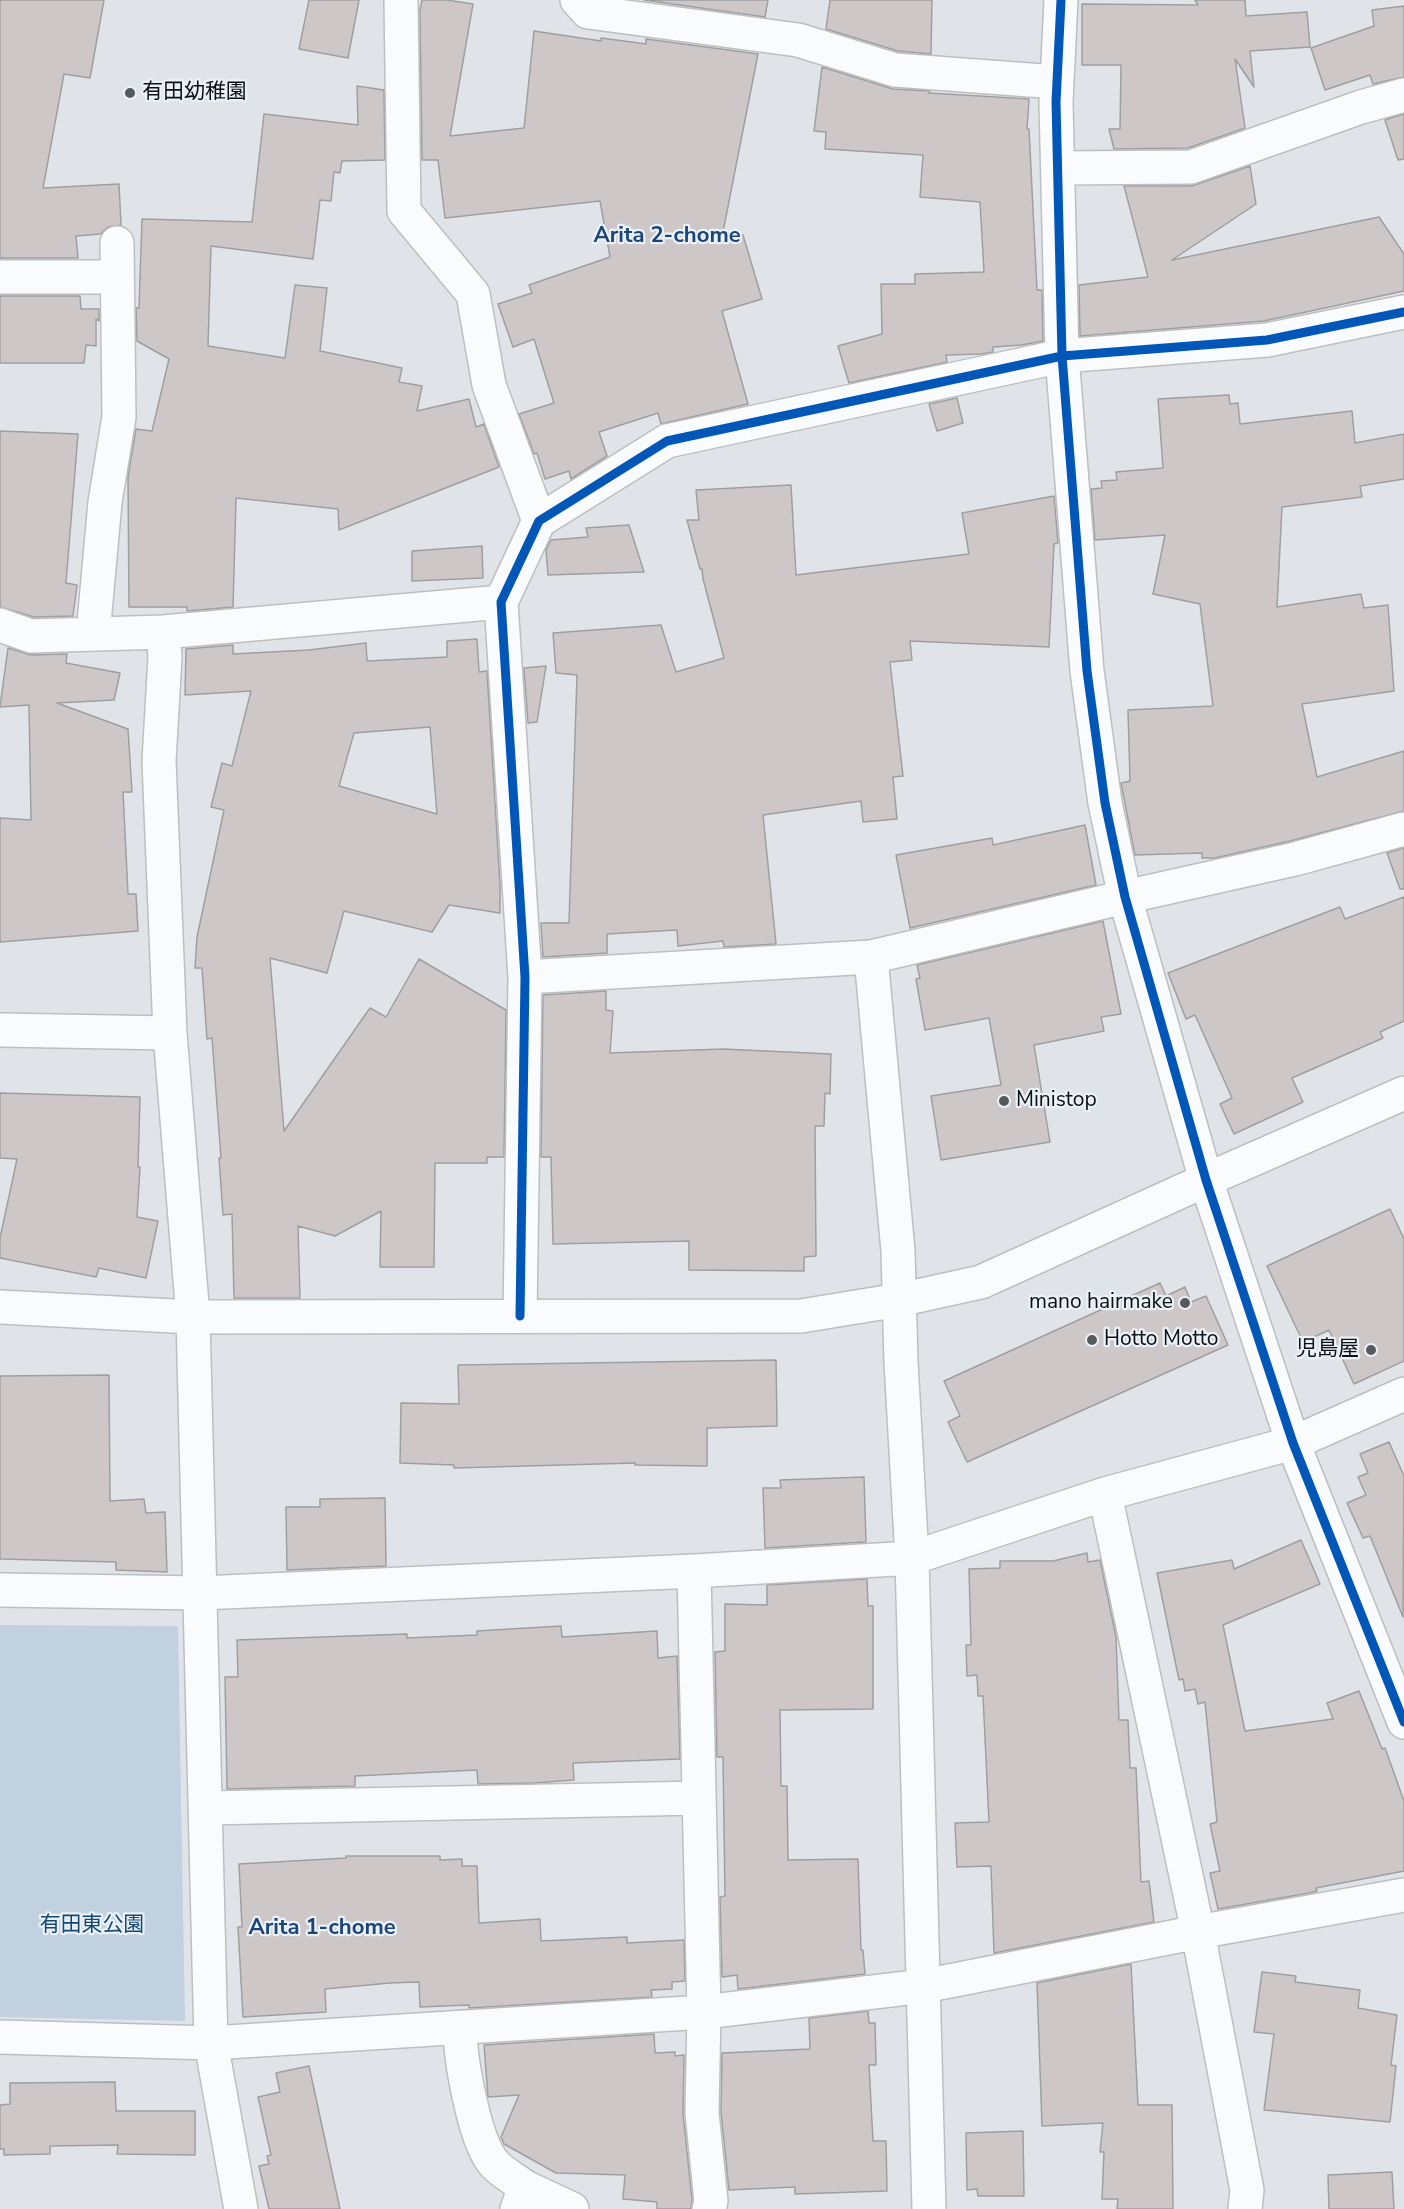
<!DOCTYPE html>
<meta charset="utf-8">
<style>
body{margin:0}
canvas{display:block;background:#e0e4e8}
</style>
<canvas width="1404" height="2209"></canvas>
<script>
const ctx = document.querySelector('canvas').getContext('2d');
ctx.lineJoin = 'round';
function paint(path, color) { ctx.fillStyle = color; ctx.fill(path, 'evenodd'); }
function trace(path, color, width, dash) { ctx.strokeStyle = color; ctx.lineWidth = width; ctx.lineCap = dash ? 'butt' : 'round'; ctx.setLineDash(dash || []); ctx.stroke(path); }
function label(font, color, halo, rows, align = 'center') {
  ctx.font = font + ' "Nunito Sans","Noto Sans JP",sans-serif'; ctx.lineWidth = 4.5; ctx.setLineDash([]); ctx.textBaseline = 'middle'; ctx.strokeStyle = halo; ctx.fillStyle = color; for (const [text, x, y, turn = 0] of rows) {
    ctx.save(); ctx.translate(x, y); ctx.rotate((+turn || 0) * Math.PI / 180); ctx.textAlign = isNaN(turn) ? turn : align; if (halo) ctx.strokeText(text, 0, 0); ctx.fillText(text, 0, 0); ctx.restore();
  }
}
const green = new Path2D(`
 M0,1625L178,1626L185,2021L0,2017Z`);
const building = new Path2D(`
 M0,0H104L90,78L64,74L43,188L119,184L121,225L108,227L100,234L76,236L78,258H0Z
 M309,0H359L348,58L299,49Z
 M422,0H447L473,4L450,136L524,128L534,31L601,41V38L646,44V39L758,54L721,242L743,235L762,299L722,311L748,404L661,424L658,413L599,432L607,456L571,479L569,471L545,479L537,453L534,454L519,414L554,403L534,339L513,347L498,304L532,293L529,285L610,257L600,201L445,218L438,160H422L420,10Z
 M644,0H768L765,17Z
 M830,0H932L931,54L898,51L826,29Z
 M1195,0H1245L1246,16L1307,12L1310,47L1250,51L1254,87L1235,59L1245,128L1188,148L1114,149L1109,129H1120L1121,65H1082V4L1198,5Z
 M1404,6V77L1373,84L1370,75L1325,90L1311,48L1374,26L1372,10Z
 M822,67L893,89L930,91L929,93L1029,99L1027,129H1029L1037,290H1042L1043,341L1022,345L993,347V352L981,354L946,355L947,362L849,383L838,346L882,334L881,284H915V274L984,272L980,202L920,197L923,155L825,149L826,132L814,131Z
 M357,86L384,90L385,160L342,161L340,173L334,172L331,201L320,200L313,259L211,246L208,346L285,358L295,285L327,288L320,351L402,368L399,382L422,386L417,411L469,399L476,427L484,424L499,467L339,530L338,509L236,498L233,607L187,611V607H129L128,477L136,429L152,431L169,359L137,341L136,308H139L142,219L252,222L264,114L358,125Z
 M1404,114V159L1398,160L1385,120Z
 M1250,166L1256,204L1172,260L1379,217L1404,254V291L1264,321L1080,336L1079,285L1148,277L1124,186H1192Z
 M0,296H80L81,309H99V321L96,319V346L86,345L84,363H0Z
 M1229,395L1230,404L1238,403L1240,424L1352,411L1355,443L1404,434V479L1360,486L1362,497L1282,507L1277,607L1361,594L1364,608L1388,605L1394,691L1302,704L1317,777L1404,751V811L1290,841L1215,858H1202V853L1135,855L1121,783L1130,781L1128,710L1213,706L1200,604L1153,594L1165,535L1095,540L1091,489L1102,488L1101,481L1117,480L1116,472L1163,468L1158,399Z
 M957,398L963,423L937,431L929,404Z
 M0,431L78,434L66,583L77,585L73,616L34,617L0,607Z
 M791,485L796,575L969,554L962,513L1054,496L1058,543L1054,544L1049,647L910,641L912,660L890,662L903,776L893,777L897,819L863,822L861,801L763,815L776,944L724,947L723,941L678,946L677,930L607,934V953L543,957L541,923H569L577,675L556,673L553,633L661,625L676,672L724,658L703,579L702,569H700L687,520H699L696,490Z
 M629,525L644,572L548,575L546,550L551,540L588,537L586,528Z
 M482,546L483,578L412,581V551Z
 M477,639L479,672L487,671L500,885V913L449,905L432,932L344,911L327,973L270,958L284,1131L370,1008L386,1017L419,959L506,1010L504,1157H487V1163H435L434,1267H380L381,1211L335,1236L298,1226L300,1298H234L232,1214L223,1215L219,1158H221L212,1038L207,1039L202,968H195L197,937L224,810L211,807L222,763L232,766L251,691L185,695L186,649L233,645V654L309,650L366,643L367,661L447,657V641ZM430,727L437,814L339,786L354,733Z
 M8,648L31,655L67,654L66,663L120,673L114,700L57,703L128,729L132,792H123L128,894H136L138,931L0,942V818L31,820L29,705L0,707Z
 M546,666L537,722L528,723L524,668Z
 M1085,825L1096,885L910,928L896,855L992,838L993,845Z
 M1404,848V889H1400L1387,853Z
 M1404,897V1021L1380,1032L1383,1038L1292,1078L1303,1102L1234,1134L1220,1104L1232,1098L1195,1015L1186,1019L1168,973L1340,907L1345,919Z
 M1103,921L1121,1014L1101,1017L1104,1031L1034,1045L1050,1142L941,1160L931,1096L1001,1085L989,1018L925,1030L916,979L920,978L917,965Z
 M606,991V1010L613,1011L610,1053L723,1049L831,1054L830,1094L825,1093L824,1126H815L816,1256L804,1257V1271L689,1270V1241L553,1244L551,1157H541L543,995Z
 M0,1093L140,1097L138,1167H140L137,1217L158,1221L146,1278L99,1268L96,1277L0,1258V1238L17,1159L0,1158Z
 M1390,1209L1404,1239V1361L1354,1384L1329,1330L1303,1342L1267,1266Z
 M1160,1283L1166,1296L1185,1287L1191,1302L1206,1296L1228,1345L967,1462L948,1422L960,1416L944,1381Z
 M776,1360L777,1426L707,1428V1466L635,1465V1463L454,1468V1465L400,1463L401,1403L459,1404L458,1365Z
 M109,1375L110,1501L144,1499L146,1513L165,1512L167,1572L116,1570V1562L0,1559V1376Z
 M1389,1442L1404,1476L1403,1617L1370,1536L1363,1538L1347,1503L1366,1495L1358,1477L1368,1473L1360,1454Z
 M864,1477L866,1542L765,1548L763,1488H781L780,1480Z
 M385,1498L386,1566L287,1570L286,1507H320V1499Z
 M1301,1540L1320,1584L1223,1625L1245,1731L1333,1719L1327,1703L1359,1691L1382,1749L1385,1748L1404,1801V1871L1316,1888L1317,1891L1309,1893L1218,1909L1210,1873L1220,1871L1210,1824L1217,1822L1205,1702L1198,1704L1195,1689L1185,1691L1183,1679L1179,1680L1157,1573L1232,1560L1234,1569Z
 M1087,1553L1088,1562L1100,1560L1116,1637L1119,1720H1128L1130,1768H1136L1141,1882L1149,1881L1154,1922L994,1953L991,1866L957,1867L955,1823L989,1822L983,1696H978L977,1675L967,1676L966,1645H971L969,1569L1000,1568V1561H1053Z
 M867,1579L868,1606H873V1709L780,1710L781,1786H787L788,1860L858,1859L861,1950H863L865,1974L738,1989L737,1975L722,1977L720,1897L725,1896L723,1757H717L715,1652L725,1651V1604L767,1605V1585Z
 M561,1626L562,1637L657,1631L658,1658L677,1656L680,1759L573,1763L574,1780L534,1783L478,1784L477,1770L355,1776V1786L227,1789L225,1677H238L237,1640L407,1634V1638L477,1635V1631Z
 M346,1856H440V1860L462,1859V1866H477L479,1923L540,1919L541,1941L627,1937V1943L684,1940L685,1981L672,1982V1989L651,1990L652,1997L469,2008V2005L420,2007L419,1982L390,1983L325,1989L326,2012L243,2017L238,1927H242L239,1864L346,1858Z
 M1131,1964L1138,2105H1172L1173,2209H1117L1118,2199H1102L1104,2152H1100L1103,2123L1042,2126L1037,1983Z
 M1262,1972L1296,1976L1295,1982L1360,1990L1358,2008L1397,2015L1391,2065L1396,2066L1390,2122L1264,2110L1274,2034L1254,2032Z
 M868,2011L869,2023H875L876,2065H869L873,2141H886L887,2191L795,2194V2187L729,2190L721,2112L722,2053L810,2049L809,2018Z
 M654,2034L655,2053L675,2052V2056L684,2055L683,2113L692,2200L691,2209H657V2202L623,2199L625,2175L556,2173L504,2144L501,2137L519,2095L488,2097L484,2045Z
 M309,2066L340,2209H269L259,2166L269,2164L267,2156L271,2155L258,2097L280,2092L276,2073Z
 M115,2082L116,2111H195V2155L117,2154L118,2145L50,2146V2154L4,2155V2149H0V2105L10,2104V2083Z
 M1023,2131L1024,2196H978L977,2189L967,2190L966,2133Z
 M1392,2172L1394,2209H1329L1328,2175Z`);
const minor = new Path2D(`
 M401,0L404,211L473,294L489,385L539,521
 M577,0L588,12L798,40L895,70L1057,82
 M1061,0L1056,102L1062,356L1087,671L1105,803L1125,897L1206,1180L1293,1443L1404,1722
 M1058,168L1191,167L1361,107L1404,95
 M0,277H117
 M0,625L31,636L163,632L501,602
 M163,632L165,657L159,761L170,1033L193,1317L211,2043L241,2209
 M93,634L105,502L119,417L117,243
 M871,957L898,1251L901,1362L912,1558L929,2209
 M525,977L871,957L1125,897L1295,859L1404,829
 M0,1030L170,1033
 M0,1307L193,1317L801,1316L899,1300L981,1282L1206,1180L1404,1093
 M520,1316L525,977L501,602L539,521L667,441L1062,356L1267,340L1404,312
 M1105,1494L1198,1932L1247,2190L1245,2209
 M694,1571L704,2012L702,2113L711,2201L709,2209
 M0,1590L201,1593L694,1571L912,1558L1105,1494L1293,1443L1404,1394
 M206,1808L699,1798
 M460,2028C460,2059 474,2137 492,2161C500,2172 515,2179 525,2187
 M0,2037L211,2043L704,2012L924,1986L1198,1932L1404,1895
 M517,2209L525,2187L572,2209`);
const cycleway = new Path2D(`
 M1061,0L1056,102L1062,356L1087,671L1105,803L1125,897L1206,1180L1293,1443L1404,1722
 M520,1316L525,977L501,602L539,521L667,441L1062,356L1267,340L1404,312`);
const markers = [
 [130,93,6,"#575a5d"],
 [1004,1101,6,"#575a5d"],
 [1185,1303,6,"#575a5d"],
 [1092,1340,6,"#575a5d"],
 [1371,1350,6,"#575a5d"]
];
const poiNames = [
 ["有田幼稚園",142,93],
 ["Ministop",1016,1101],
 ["mano hairmake",1173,1303,"right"],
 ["Hotto Motto",1104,1340],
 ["児島屋",1359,1350,"right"]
];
const parkNames = [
 ["有田東公園",92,1926]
];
const neighbourhoodNames = [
 ["Arita 2-chome",667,237],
 ["Arita 1-chome",322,1929]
];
paint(green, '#c1d1e0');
paint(building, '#cec7c8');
trace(building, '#9f9fa0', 1.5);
trace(minor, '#bcbfc2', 36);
trace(minor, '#fafbfc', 33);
trace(cycleway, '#0057b8', 9);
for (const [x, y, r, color] of markers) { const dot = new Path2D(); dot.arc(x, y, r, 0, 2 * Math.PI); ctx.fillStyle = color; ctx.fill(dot); trace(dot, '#eaf1f9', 2); }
label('21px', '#0d1012', '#eaf1f9', poiNames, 'left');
label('21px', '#174871', '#eaf1f9', parkNames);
label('bold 22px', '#1b4479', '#eaf1f9', neighbourhoodNames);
</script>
